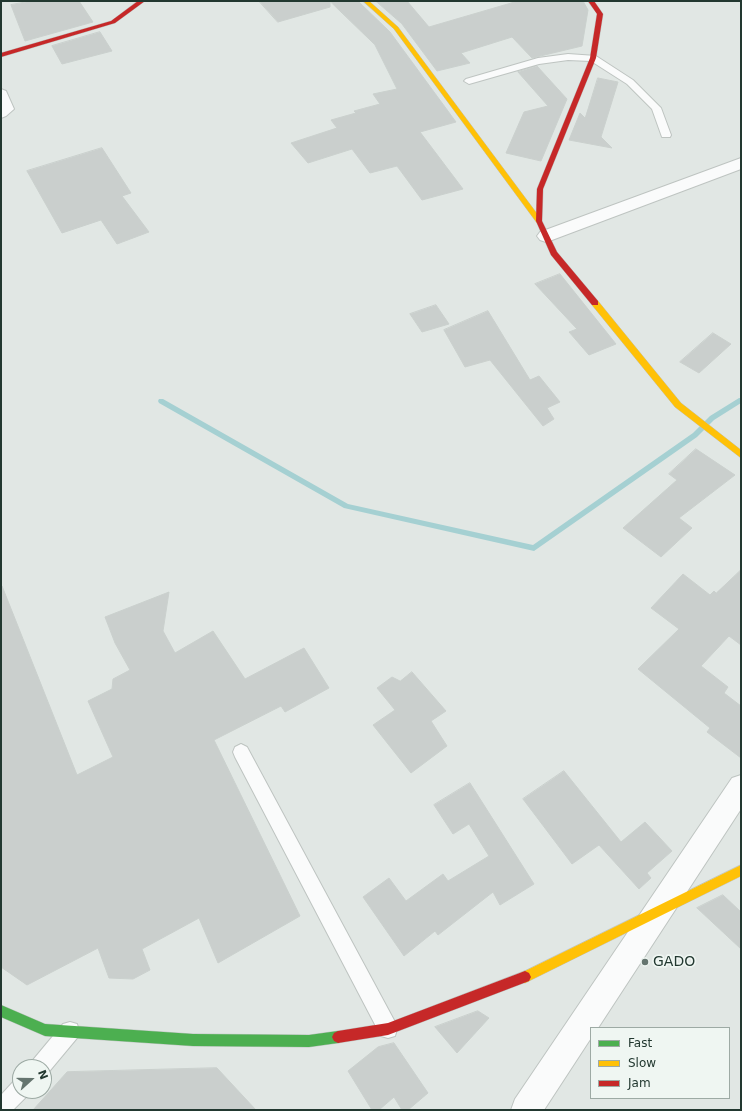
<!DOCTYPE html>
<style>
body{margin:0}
#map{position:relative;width:742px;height:1111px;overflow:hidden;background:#e1e7e4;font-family:"DejaVu Sans",sans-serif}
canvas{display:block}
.frame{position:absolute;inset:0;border:2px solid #223830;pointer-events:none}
.legend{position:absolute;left:590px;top:1027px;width:140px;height:72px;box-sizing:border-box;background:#eff6f2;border:1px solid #9daaa4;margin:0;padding:5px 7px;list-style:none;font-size:12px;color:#223830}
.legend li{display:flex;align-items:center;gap:8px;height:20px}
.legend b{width:20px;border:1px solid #9daaa4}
.north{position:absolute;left:12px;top:1059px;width:40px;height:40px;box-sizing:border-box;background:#eff6f2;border:1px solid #9daaa4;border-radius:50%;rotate:69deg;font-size:11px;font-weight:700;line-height:16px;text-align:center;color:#223830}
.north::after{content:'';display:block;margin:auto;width:14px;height:18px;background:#65756f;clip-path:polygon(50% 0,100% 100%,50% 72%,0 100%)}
</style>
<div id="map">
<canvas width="742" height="1111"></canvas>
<div class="frame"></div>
<ul class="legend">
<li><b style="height:5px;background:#4caf50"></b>Fast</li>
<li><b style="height:5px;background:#ffc107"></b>Slow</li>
<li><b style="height:5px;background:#c62828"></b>Jam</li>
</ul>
<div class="north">N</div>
</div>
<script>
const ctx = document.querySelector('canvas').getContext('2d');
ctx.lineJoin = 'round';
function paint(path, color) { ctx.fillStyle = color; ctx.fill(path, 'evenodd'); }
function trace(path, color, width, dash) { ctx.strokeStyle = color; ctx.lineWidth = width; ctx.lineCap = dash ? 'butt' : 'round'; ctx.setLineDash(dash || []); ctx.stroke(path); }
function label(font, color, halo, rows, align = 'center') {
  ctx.font = font + ' "DejaVu Sans",sans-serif'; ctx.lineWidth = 3.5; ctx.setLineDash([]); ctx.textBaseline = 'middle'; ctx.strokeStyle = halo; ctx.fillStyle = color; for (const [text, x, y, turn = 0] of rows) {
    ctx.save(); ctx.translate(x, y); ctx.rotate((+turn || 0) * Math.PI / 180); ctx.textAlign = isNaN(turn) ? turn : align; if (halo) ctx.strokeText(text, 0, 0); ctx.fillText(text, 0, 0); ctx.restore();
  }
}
const stream = new Path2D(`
 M739,398H741V403L714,420L697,437L534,551L344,508L159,403L158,401L159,399H163L348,504L533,545L693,433L710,416Z`);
const building = new Path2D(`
 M31,1H79L93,22L25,41L11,5Z
 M259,1H330V7L278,22Z
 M330,1H358L390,32L456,122L420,132L463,189L422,200L397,166L370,173L352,149L308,163L291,143L337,128L331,120L356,113L354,111L380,104L373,94L397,89L375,45Z
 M376,1H407L429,27L518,1H583L588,10L582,46L532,58L512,37L461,53L470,63L437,71L402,24Z
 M100,32L112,51L62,64L52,46Z
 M537,66L567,99L541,161L506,153L524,112L548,106L518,72Z
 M598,78L618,82L601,137L612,148L569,140L580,113L585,118Z
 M102,148L131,193L122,196L149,232L117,244L101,220L62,233L27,171Z
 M560,274L616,344L589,355L569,332L577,329L535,284Z
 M436,305L449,324L422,332L410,314Z
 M488,311L530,380L539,376L560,402L547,408L554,419L543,426L490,360L465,367L444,330Z
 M713,333L731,344L699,373L680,362Z
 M696,449L735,475L679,518L692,528L661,557L623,528L677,480L669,474Z
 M741,570V645L729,636L701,666L728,687L724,693L741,706V758L707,732L710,728L638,669L679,629L651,608L683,574L710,595L714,591L716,593Z
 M1,586H2L77,775L113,757L88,701L112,689L113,679L130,670L115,643L105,617L169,592L163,631L175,653L213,631L245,679L304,648L329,688L285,712L281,706L214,740L300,916L218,963L199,918L142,949L150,970L133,979L109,978L98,948L27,985L1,967Z
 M412,672L446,711L431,721L447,746L411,773L373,725L395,710L377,688L392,677L400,681Z
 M564,771L621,842L645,822L672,851L647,873L651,878L639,889L599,845L572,864L523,799Z
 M470,783L534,884L500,905L493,892L438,935L435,931L404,956L363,897L389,878L406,901L443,874L448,881L489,856L469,824L453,834L434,805Z
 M723,895L741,912V949L697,908Z
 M478,1011L489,1018L457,1053L435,1027Z
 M394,1043L428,1093L408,1110H402L394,1097L379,1110H372L348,1071L378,1047Z
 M217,1068L256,1110H33L67,1072Z`);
const lane = new Path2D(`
 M568,54L596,56L633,80L661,108L671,135L670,137H662L652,109L627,84L591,61L568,60L539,64L469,84L464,81L466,79L538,58Z
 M241,744L247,747L395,1022L397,1029L395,1036L388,1038L381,1036L235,757L233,752L235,747Z
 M70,1022L77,1024L79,1031L77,1038L47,1074L44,1075V1067H31L33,1060L63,1024Z
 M20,1079V1091H29L27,1096L13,1110H1V1095L13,1082Z`);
const street = new Path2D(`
 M1,89L6,91L14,109L6,116L1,118Z
 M741,158V169L552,240L546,242L540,240L537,236L540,232Z
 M741,775V809L598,1028H591V1038L544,1110H511L515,1099L732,778Z`);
const fast = new Path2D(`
 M1,1005L45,1024L193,1034L309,1035L338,1031L342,1033L344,1037L342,1041L338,1043L309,1047L193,1046L45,1036L1,1017Z`);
const slow = new Path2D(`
 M363,1H369L398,27L541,219V223H537L394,29Z
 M595,300L598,301L681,403L741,450V458L675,407L592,305V301Z
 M741,865V876L529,981L525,983L521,981L519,977L521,973Z`);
const jam = new Path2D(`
 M138,1H145L115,23L1,57V53L111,21Z
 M588,1H594L603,14L596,58L543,189L542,221L557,252L598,301V305H592L551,255L536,221L537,189L590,58L597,14Z
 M525,971L529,973L531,977L529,981L388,1035L338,1043L334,1041L332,1037L334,1033L338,1031L388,1023Z`);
const markers = [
 [645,962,4,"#65756f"]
];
const nearPoinames = [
 ["GADO",653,962]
];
paint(stream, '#a5d0d2');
paint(building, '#cacfcd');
trace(building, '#cad0cd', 1);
trace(lane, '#bec4c1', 2);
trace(street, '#bec4c1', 2);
trace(fast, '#bec4c1', 1);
trace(slow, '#bec4c1', 1);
trace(jam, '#bec4c1', 1);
paint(lane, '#fafbfb');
paint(street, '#fafbfb');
paint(fast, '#4caf50');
paint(slow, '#ffc107');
paint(jam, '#c62828');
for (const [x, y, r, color] of markers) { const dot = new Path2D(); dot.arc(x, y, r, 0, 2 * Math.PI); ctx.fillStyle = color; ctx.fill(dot); trace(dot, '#eff6f2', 1.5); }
label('14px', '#223830', '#eff6f2', nearPoinames, 'left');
</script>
